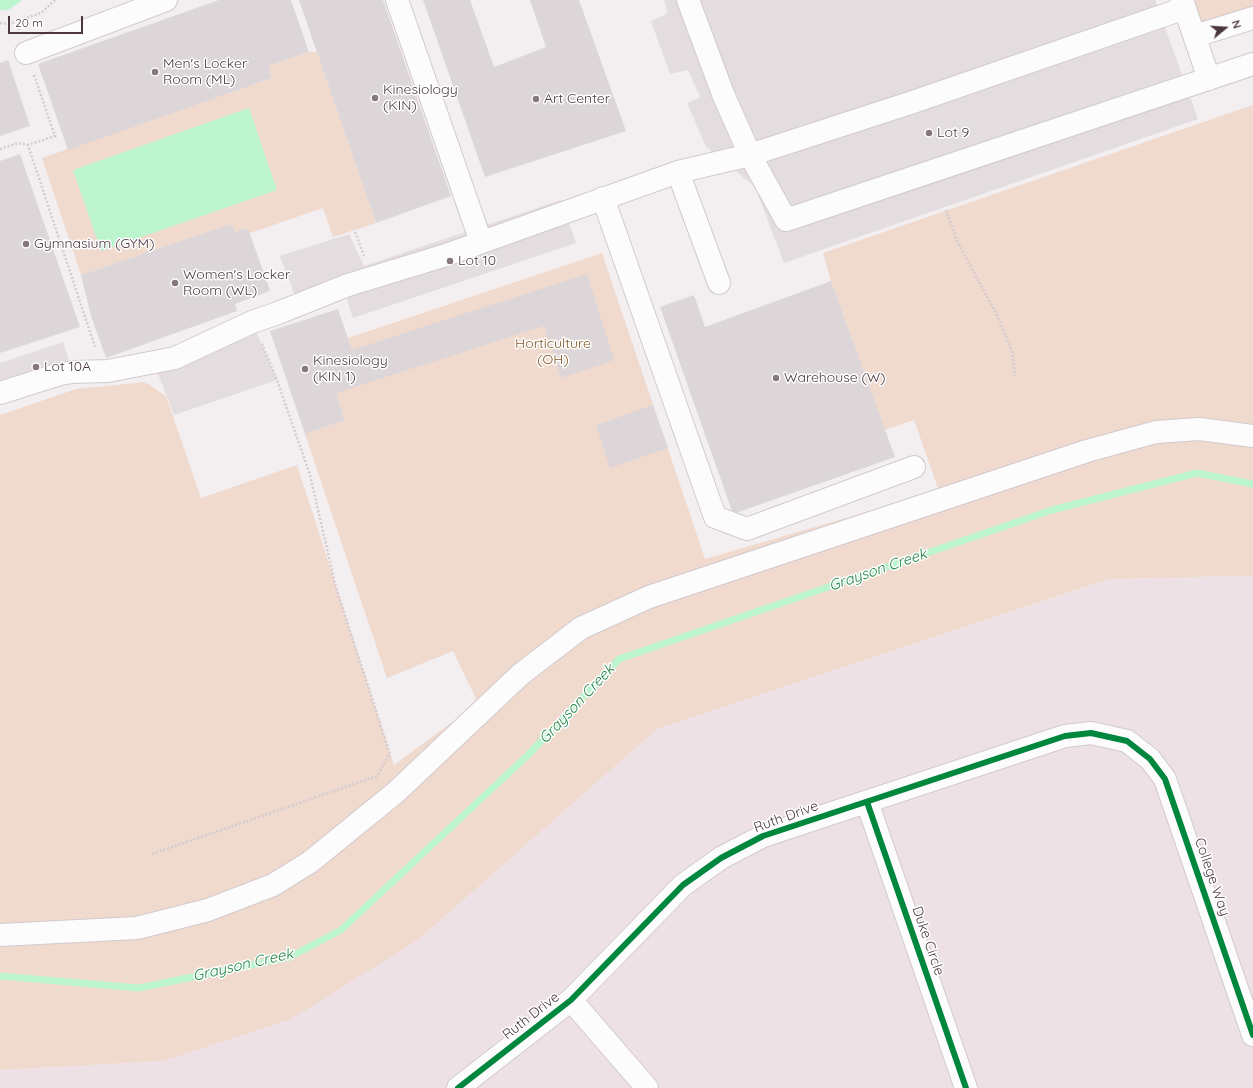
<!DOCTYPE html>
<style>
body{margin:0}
#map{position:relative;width:1253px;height:1088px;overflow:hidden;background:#f3eef0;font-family:Quicksand,sans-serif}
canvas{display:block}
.north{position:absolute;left:1205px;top:8px;width:40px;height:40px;-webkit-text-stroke:3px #fff;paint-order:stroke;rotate:72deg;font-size:11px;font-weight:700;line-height:16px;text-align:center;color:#4c3741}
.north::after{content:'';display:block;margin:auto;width:14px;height:18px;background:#4c3741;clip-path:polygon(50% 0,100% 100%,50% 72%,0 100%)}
.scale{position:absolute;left:8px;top:16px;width:75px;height:18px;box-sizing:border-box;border:2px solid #4c3741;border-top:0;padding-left:5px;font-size:12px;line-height:14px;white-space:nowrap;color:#4c3741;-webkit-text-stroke:3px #fff;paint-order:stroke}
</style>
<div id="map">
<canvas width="1253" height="1088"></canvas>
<div class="north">N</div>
<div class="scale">20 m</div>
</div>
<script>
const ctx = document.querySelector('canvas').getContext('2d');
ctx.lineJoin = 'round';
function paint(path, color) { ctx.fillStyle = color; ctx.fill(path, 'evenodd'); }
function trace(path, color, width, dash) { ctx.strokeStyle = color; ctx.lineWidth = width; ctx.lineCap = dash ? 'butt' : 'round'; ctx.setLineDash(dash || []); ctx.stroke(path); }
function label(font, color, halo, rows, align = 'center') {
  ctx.font = font + ' Quicksand,sans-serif'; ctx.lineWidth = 3; ctx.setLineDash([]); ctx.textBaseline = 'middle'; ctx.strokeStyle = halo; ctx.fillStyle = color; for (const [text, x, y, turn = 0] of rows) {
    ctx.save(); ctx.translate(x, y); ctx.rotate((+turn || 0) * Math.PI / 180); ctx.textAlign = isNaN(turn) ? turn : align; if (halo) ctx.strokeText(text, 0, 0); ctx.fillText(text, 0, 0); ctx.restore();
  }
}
const residential = new Path2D(`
 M1236,576L1253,577V1088H0V1070L163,1061L419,939L657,729L1109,579Z`);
const green = new Path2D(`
 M1182,0H1253V18L1195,36Z
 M309,52H317L376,223L333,237L323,208L250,233L248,228L235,232L231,224L81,275L42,158L272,78L268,66Z
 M1253,105V577L1236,576L1109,579L657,729L419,939L291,1019L163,1061L0,1070V415L76,389L145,382L166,396L201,498L297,465L394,765L478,703L453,651L387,678L305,434L345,420L325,359L352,351L348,338L602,253L705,559L939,491L914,420L885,430L831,281L823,253Z`);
const parking = new Path2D(`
 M664,0H1155L1198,119L784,263L755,187L706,147L687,103L700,97L688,70L670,74L651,21L668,13Z
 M561,200L576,243L353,318L345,295L300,309L280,256L349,234L364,266Z
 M252,322L277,380L174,415L153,361Z
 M63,342L73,372L0,393V363Z`);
const water = new Path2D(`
 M0,0H22C16,5 9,12 0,10Z
 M249,108L277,190L101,251L73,170Z`);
const stream = new Path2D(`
 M0,976L139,988L290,957L341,930L529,754L619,659L1052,510L1197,473L1253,484`);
const building = new Path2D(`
 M219,0H291L309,52L268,66L272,78L68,150L38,64Z
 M299,0H383L451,196L376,223Z
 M423,0H470L494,67L546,47L530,0H579L626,131L485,177Z
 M8,60L30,126L0,136V63Z
 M20,154L80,327L0,353V161Z
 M231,224L235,232L248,228L270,291L235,304L237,311L106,358L91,316L81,275Z
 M587,274L614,360L561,378L544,326L336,393L345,420L305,434L270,331L338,309L352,350Z
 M831,281L895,457L733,514L660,307L694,295L705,327Z
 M653,405L668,448L610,468L596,425Z`);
const path = new Path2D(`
 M16,21L19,30
 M0,23L9,24L41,13L55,0
 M34,75L55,136L28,145L95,347
 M0,149L18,143L28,145
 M946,210L957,241L997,315L1012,351L1015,376
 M355,232L364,256
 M152,854L377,776L390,754L336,588L310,475L277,380L262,344`);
const minor = new Path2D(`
 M397,0L481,242
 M688,0L723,94L750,155L786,220L1253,64
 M1182,0L1209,79
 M1195,36L1253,18
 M26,53L166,0
 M678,172L719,283
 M603,198L715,517L747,529L914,467
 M0,393L60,374L73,372L108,371L175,358L252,322L278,313L348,285L443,256L678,172L750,155L913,102L1185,8
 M867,802L966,1088
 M0,935L137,928L208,910L273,885L310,862L395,793L521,674L581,628L649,597L1087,451L1156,432L1200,429L1253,436
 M571,1000L647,1088
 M458,1088L571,1000L683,885L721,858L763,836L1065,736L1091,733L1127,741L1150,759L1165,779L1253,1035`);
const cycleway = new Path2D(`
 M867,802L966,1088
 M458,1088L571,1000L683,885L721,858L763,836L1065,736L1091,733L1127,741L1150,759L1165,779L1253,1035`);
const markers = [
 [155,72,4,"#86777e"],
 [375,98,4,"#86777e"],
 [536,99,4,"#86777e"],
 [929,133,4,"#86777e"],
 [26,244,4,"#86777e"],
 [450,261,4,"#86777e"],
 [175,283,4,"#86777e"],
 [36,367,4,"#86777e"],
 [305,369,4,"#86777e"],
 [776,378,4,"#86777e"]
];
const poiNames = [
 ["Men's Locker",163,64],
 ["Room (ML)",163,80],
 ["Kinesiology",383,90],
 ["(KIN)",383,106],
 ["Art Center",544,99],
 ["Lot 9",937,133],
 ["Gymnasium (GYM)",34,244],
 ["Lot 10",458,261],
 ["Women's Locker",183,275],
 ["Room (WL)",183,291],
 ["Kinesiology",313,361],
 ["(KIN 1)",313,377],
 ["Lot 10A",44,367],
 ["Warehouse (W)",784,378]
];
const parkNames = [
 ["Horticulture",553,344],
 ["(OH)",553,360]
];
const streetNames = [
 ["Ruth Drive",786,817,-20],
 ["College Way",1212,877,71],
 ["Duke Circle",928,941,71],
 ["Ruth Drive",531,1016,-38]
];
const waterNames = [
 ["Grayson Creek",878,570,-19],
 ["Grayson Creek",577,704,-47],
 ["Grayson Creek",243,965,-13]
];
paint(residential, '#eee1e6');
paint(green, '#f0d9cd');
paint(parking, '#e4dddf');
paint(water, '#bcf4ce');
trace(stream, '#bcf4ce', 7);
paint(building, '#ddd6d9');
trace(minor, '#d2cbce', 24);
trace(path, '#d3ccd0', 2.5, [2, 2]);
trace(minor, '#fdfcfd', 22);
trace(cycleway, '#00873e', 6);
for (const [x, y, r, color] of markers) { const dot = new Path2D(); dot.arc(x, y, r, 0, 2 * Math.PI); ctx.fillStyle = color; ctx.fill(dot); trace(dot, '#fff', 1.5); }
label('14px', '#4c3741', '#fff', poiNames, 'left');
label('14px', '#835925', '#fff', parkNames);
label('14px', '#4c3741', '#fff', streetNames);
label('italic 15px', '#1f8443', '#fff', waterNames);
</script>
